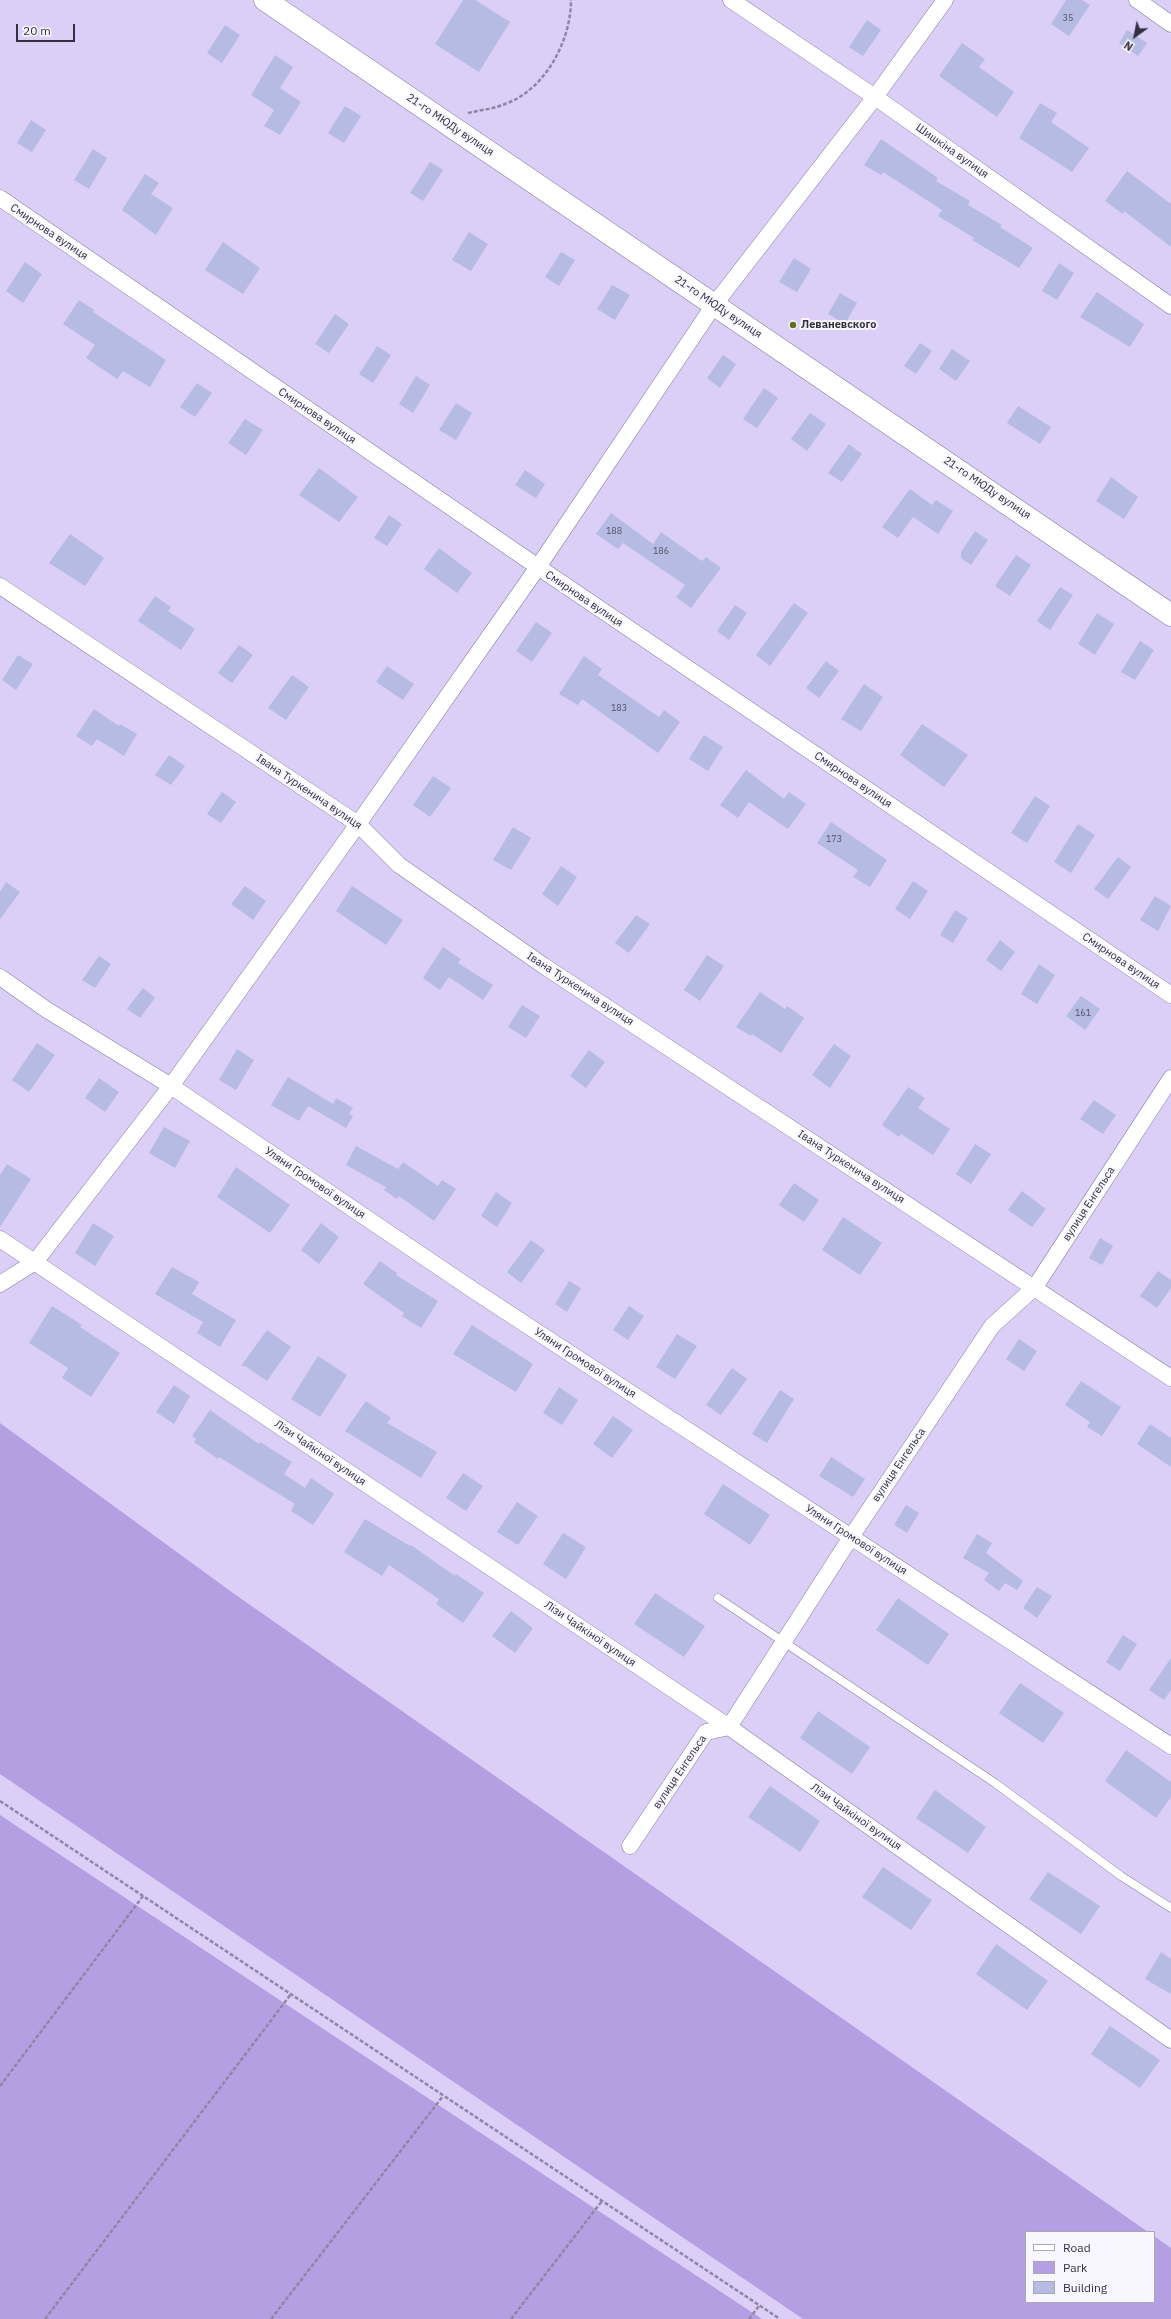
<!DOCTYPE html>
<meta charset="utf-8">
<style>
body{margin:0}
#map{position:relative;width:1171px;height:2319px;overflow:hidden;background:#dbcff8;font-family:"IBM Plex Sans",sans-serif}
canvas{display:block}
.legend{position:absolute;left:1025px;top:2231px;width:130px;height:72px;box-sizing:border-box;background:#f8f6fe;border:1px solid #aaa7b2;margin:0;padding:5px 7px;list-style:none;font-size:12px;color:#353040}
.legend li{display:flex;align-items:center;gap:8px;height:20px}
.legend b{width:20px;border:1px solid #aaa7b2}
.north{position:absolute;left:1115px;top:16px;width:40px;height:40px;-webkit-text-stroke:3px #f8f6fe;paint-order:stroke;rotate:213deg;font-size:11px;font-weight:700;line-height:16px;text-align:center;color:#353040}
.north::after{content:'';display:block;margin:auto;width:14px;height:18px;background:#353040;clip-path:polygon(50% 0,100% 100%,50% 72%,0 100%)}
.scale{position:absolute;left:16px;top:24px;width:59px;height:18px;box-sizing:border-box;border:2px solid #353040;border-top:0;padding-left:5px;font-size:12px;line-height:14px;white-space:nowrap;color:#353040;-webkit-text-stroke:3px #f8f6fe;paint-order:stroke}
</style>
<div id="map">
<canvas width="1171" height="2319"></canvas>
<ul class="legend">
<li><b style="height:5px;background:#fff"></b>Road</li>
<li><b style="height:11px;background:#b49fe3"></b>Park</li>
<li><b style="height:11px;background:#b5bbe3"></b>Building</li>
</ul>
<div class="north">N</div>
<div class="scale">20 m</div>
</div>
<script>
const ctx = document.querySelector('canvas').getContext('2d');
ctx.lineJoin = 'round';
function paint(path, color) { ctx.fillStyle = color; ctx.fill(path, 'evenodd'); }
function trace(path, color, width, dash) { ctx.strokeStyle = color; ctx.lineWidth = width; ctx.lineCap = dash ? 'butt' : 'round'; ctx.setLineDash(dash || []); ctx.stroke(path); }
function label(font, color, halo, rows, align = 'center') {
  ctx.font = font + ' "IBM Plex Sans",sans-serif'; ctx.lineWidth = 4; ctx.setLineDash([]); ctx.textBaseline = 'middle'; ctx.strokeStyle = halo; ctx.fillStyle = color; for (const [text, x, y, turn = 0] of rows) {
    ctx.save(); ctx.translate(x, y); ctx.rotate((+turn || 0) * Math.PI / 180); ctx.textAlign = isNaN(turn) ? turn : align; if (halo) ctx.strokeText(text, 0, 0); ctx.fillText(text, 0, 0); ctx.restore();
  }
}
const green = new Path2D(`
 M0,1423L233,1593L1148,2232H1026V2302H1154V2236L1171,2248V2319H803L0,1774Z
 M0,1815L762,2319H0Z`);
const building = new Path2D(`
 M463,0H475L510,22L479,72L435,44Z
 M1066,0H1082L1090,5L1069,36L1051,24Z
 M867,20L881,30L863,56L849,47Z
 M225,25L240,35L222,63L207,53Z
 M1127,30L1147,43L1138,56L1119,43Z
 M962,43L985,59L979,67L1014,92L997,117L939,76Z
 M275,55L293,67L280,88L301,102L280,135L264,126L274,110L251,95Z
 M1040,103L1057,113L1051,122L1089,148L1072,172L1019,138Z
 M345,106L361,116L344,143L328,133Z
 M31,120L46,130L32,152L17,143Z
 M881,139L938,178L936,181L970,201L968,205L1002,225L1000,227L1033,248L1019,268L972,240L974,238L938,216L942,210L883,172L881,175L864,165Z
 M93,149L107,158L89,189L74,180Z
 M430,162L443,170L423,201L410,193Z
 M1127,171L1171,204V247L1124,211L1123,214L1105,201Z
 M145,174L159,183L151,194L173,208L156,235L122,210Z
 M469,232L488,244L471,271L452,260Z
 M223,242L260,268L243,294L205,270Z
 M561,252L575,260L559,286L545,277Z
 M794,258L811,269L797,292L779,282Z
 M25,262L42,274L23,303L6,291Z
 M1059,263L1074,273L1057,300L1042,291Z
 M612,285L630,295L615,320L597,309Z
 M1097,292L1144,324L1130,347L1080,317Z
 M840,293L857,303L845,324L828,314Z
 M79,300L94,310L93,312L166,360L150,387L123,371L117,379L86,358L95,345L63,324Z
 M335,314L349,324L329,353L315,344Z
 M920,343L932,351L916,374L904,366Z
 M377,346L391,355L373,383L359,374Z
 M952,349L970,361L956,381L939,369Z
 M723,355L736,364L720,388L707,378Z
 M416,376L430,385L413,413L399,404Z
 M197,383L212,393L195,417L180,407Z
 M764,388L778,398L757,428L743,419Z
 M456,403L472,413L456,440L439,430Z
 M1018,406L1051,427L1040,444L1007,423Z
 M810,413L826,424L807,451L791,439Z
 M245,419L263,430L246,455L228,443Z
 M849,444L862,454L842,482L828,473Z
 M319,468L358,497L339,522L299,495Z
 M525,470L545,484L536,498L515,485Z
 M1111,477L1138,497L1124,519L1096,501Z
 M910,489L932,505L936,500L953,511L938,534L913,517L898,538L882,527Z
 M611,513L653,544L661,532L702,561L706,557L721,568L691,608L676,597L685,585L623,543L618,549L596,534Z
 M389,515L402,524L387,546L374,538Z
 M975,531L988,540L971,565L961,558V552Z
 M70,534L104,558L85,586L49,563Z
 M439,548L472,573L457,593L424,569Z
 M1016,555L1031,565L1010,596L995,586Z
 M1060,587L1073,595L1050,630L1037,621Z
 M155,596L171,607L168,611L195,629L181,650L138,621Z
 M794,603L808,613L770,666L756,655Z
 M735,605L747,613L729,640L717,631Z
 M1097,613L1114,624L1095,655L1078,644Z
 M536,622L552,633L532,662L516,651Z
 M1140,641L1154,650L1135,680L1121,672Z
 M239,645L253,655L232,683L218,673Z
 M18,655L33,664L16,690L2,680Z
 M584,656L602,669L598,675L659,717L664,710L680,722L658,753L582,699L578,705L559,694Z
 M826,661L839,671L819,698L806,688Z
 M387,666L414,684L403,700L376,682Z
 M292,675L309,687L286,720L268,708Z
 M864,684L883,697L861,731L841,719Z
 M94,709L119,726L120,724L137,734L124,756L97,739L92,746L76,736Z
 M922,724L968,755L944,787L900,755Z
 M704,735L723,747L708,771L689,759Z
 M169,755L185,766L171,785L155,775Z
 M746,770L784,799L789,792L806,804L788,829L749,802L738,818L720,805Z
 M433,776L451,788L430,817L413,805Z
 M222,792L236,802L221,823L207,814Z
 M1035,796L1050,806L1027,843L1011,833Z
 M831,822L887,860L870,887L853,877L858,870L817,843Z
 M1078,824L1095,835L1071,873L1054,862Z
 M513,827L531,838L511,870L493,860Z
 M1118,857L1131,867L1108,899L1094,889Z
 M561,866L577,877L558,906L542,894Z
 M913,881L928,891L910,919L895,909Z
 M6,882L20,892L0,919V892Z
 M245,886L266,901L253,920L231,904Z
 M352,886L403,920L386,945L336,911Z
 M1155,896L1171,906L1158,931L1140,920Z
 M955,910L968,918L953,943L940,935Z
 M636,915L650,924L629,953L615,943Z
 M1000,940L1015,952L1001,971L986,960Z
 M443,947L461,959L458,963L493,985L483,1000L449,977L440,990L423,978Z
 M707,955L724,966L700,1001L684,990Z
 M99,956L111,964L95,988L82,980Z
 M1039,964L1055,975L1037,1004L1021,994Z
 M143,988L155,998L140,1018L127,1009Z
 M760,992L785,1009L787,1006L804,1018L781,1053L752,1034L751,1036L736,1027Z
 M1081,996L1100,1009L1085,1030L1066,1016Z
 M522,1005L540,1016L526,1038L508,1027Z
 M37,1043L55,1055L29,1092L12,1080Z
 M834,1044L851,1056L830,1088L812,1075Z
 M237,1049L254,1060L236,1090L219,1080Z
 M589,1050L605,1062L586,1088L570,1076Z
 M288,1077L333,1104L336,1098L353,1108L349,1114L353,1116L346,1128L308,1106L299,1121L271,1105Z
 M99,1078L119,1092L105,1112L85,1098Z
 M908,1087L925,1098L918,1108L950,1129L933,1155L901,1134L899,1137L882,1125Z
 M1094,1100L1116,1115L1103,1134L1080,1119Z
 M164,1127L190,1141L175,1168L149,1153Z
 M975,1144L991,1154L971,1184L956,1174Z
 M356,1146L398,1169L403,1162L438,1186L442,1180L456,1189L434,1221L399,1196L397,1199L384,1190L386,1187L346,1165Z
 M7,1164L31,1179L0,1227V1175Z
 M236,1167L290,1205L270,1233L217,1197Z
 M794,1183L819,1200L804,1222L779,1205Z
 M1022,1191L1046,1209L1032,1227L1008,1210Z
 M496,1192L512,1203L497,1227L481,1216Z
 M843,1217L882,1243L860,1275L822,1250Z
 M93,1223L114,1236L95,1266L75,1253Z
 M321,1223L339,1237L319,1264L301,1250Z
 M1100,1238L1113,1246L1102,1265L1089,1258Z
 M531,1240L545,1250L521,1283L507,1272Z
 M380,1261L397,1273L396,1275L438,1301L421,1328L402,1316L404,1313L363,1284Z
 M172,1267L199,1282L192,1294L236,1320L220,1347L197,1333L203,1322L155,1294Z
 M1158,1271L1171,1280V1288L1157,1308L1140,1296Z
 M569,1281L581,1288L567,1312L555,1304Z
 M52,1306L82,1325L80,1327L120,1353L91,1397L62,1378L68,1368L29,1343Z
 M629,1306L644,1316L628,1340L613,1330Z
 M472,1325L533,1364L516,1392L453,1354Z
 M267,1330L291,1347L267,1381L245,1366H241Z
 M677,1334L697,1346L675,1379L656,1367Z
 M1019,1339L1037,1351L1024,1371L1006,1359Z
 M318,1356L347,1375L320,1417L291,1399Z
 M732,1368L747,1379L721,1415L706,1405Z
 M1081,1381L1121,1407L1102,1436L1087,1427L1090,1422L1065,1405Z
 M174,1385L190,1396L174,1424L156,1412Z
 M559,1387L578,1400L562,1425L543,1413Z
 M780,1390L794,1399L767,1443L752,1434Z
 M366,1401L391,1418L387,1423L437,1452L421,1478L345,1431Z
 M210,1410L259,1444L260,1442L292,1462L284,1474L305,1488L311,1478L334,1494L313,1525L291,1511L295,1504L219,1457L218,1459L194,1442L196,1439L192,1436Z
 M613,1416L633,1430L612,1458L593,1444Z
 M1150,1424L1171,1438V1467L1137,1444Z
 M831,1457L865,1479L853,1497L819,1476Z
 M463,1473L483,1486L466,1511L446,1498Z
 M723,1484L770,1515L750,1545L704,1514Z
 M517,1502L538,1516L518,1545L497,1532Z
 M906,1505L919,1513L907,1533L894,1525Z
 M365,1519L410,1546L411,1545L455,1576L456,1574L484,1593L463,1623L436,1604L439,1599L389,1565L382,1576L344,1552Z
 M563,1533L586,1547L566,1579L543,1564Z
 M977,1534L992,1543L986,1553L1023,1581L1017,1590L1005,1583L999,1591L984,1580L989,1573L963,1558Z
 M1037,1587L1052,1596L1037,1618L1023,1608Z
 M655,1593L705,1626L684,1657L634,1624Z
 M898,1598L949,1634L928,1665L876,1630Z
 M511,1611L533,1628L515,1653L492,1636Z
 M1123,1635L1137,1644L1120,1671L1106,1662Z
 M1171,1658V1690L1164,1700L1149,1690Z
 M1020,1683L1064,1713L1043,1743L999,1713Z
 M818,1711L870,1747L852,1774L800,1738Z
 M1126,1750L1171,1782V1797L1156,1818L1105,1781Z
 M770,1786L820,1821L800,1852L748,1817Z
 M935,1790L986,1827L968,1853L916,1818Z
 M883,1867L932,1900L911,1930L862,1897Z
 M1048,1872L1100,1906L1081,1934L1029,1899Z
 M996,1944L1048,1981L1027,2010L976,1974Z
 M1161,1952L1171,1959V1994L1145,1979Z
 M1110,2026L1160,2060L1140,2088L1091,2054Z`);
const path = new Path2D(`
 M468,113C480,110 493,109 505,104C545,90 571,41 571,0
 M0,1801L780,2319
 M0,2086L143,1896
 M45,2319L291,1994
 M271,2319L443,2096
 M511,2319L602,2201
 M749,2319L759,2306`);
const lane = new Path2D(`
 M718,1598L995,1783L1121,1876L1171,1908`);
const street = new Path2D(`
 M731,0L875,97L1171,306
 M1137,0L1171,24
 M0,198L538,567L1171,995
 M0,586L358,824L399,865L544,966L1171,1378
 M0,977L47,1010L171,1086L473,1290L1171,1746
 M0,1239L729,1727L1171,2040
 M0,1284L35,1262L171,1086L358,824L538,567L714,305L875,97L945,0
 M630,1846L706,1732L729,1727L851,1537L992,1326L1035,1287L1171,1078`);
const secondary = new Path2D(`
 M265,0L1171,615`);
const markers = [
 [793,325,4,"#63701b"]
];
const numberNames = [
 ["35",1068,18],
 ["188",614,531],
 ["186",661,551],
 ["183",619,708],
 ["173",834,839],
 ["161",1083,1013]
];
const streetNames = [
 ["21-го МЮДу вулиця",450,125,34],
 ["Шишкіна вулиця",952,151,35],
 ["Смирнова вулиця",49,232,34],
 ["21-го МЮДу вулиця",718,307,34],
 ["Смирнова вулиця",317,416,34],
 ["21-го МЮДу вулиця",987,488,34],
 ["Смирнова вулиця",584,599,34],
 ["Смирнова вулиця",853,780,34],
 ["Івана Туркенича вулиця",309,792,34],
 ["Смирнова вулиця",1121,961,34],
 ["Івана Туркенича вулиця",580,989,33],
 ["Івана Туркенича вулиця",851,1167,33],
 ["Уляни Громової вулиця",315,1183,34],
 ["вулиця Енгельса",1089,1204,-57],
 ["Уляни Громової вулиця",585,1363,33],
 ["Лізи Чайкіної вулиця",320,1453,34],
 ["вулиця Енгельса",899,1465,-56],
 ["Уляни Громової вулиця",856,1540,33],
 ["Лізи Чайкіної вулиця",590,1634,34],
 ["вулиця Енгельса",680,1772,-56],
 ["Лізи Чайкіної вулиця",856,1817,35]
];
const poiNames = [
 ["Леваневского",801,325]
];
paint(green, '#b49fe3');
paint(building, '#b5bbe3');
trace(lane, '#877ca1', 9);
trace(street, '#877ca1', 17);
trace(secondary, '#877ca1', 23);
trace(path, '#8f86a4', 2.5, [4, 2]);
trace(lane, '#fff', 8);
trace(street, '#fff', 16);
trace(secondary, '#fff', 22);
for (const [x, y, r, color] of markers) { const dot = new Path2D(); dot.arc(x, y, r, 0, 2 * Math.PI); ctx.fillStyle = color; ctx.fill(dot); trace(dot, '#f8f6fe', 1.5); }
label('9px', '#555369', null, numberNames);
label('11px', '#353040', '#f8f6fe', streetNames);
label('bold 11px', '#353040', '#f8f6fe', poiNames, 'left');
</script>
